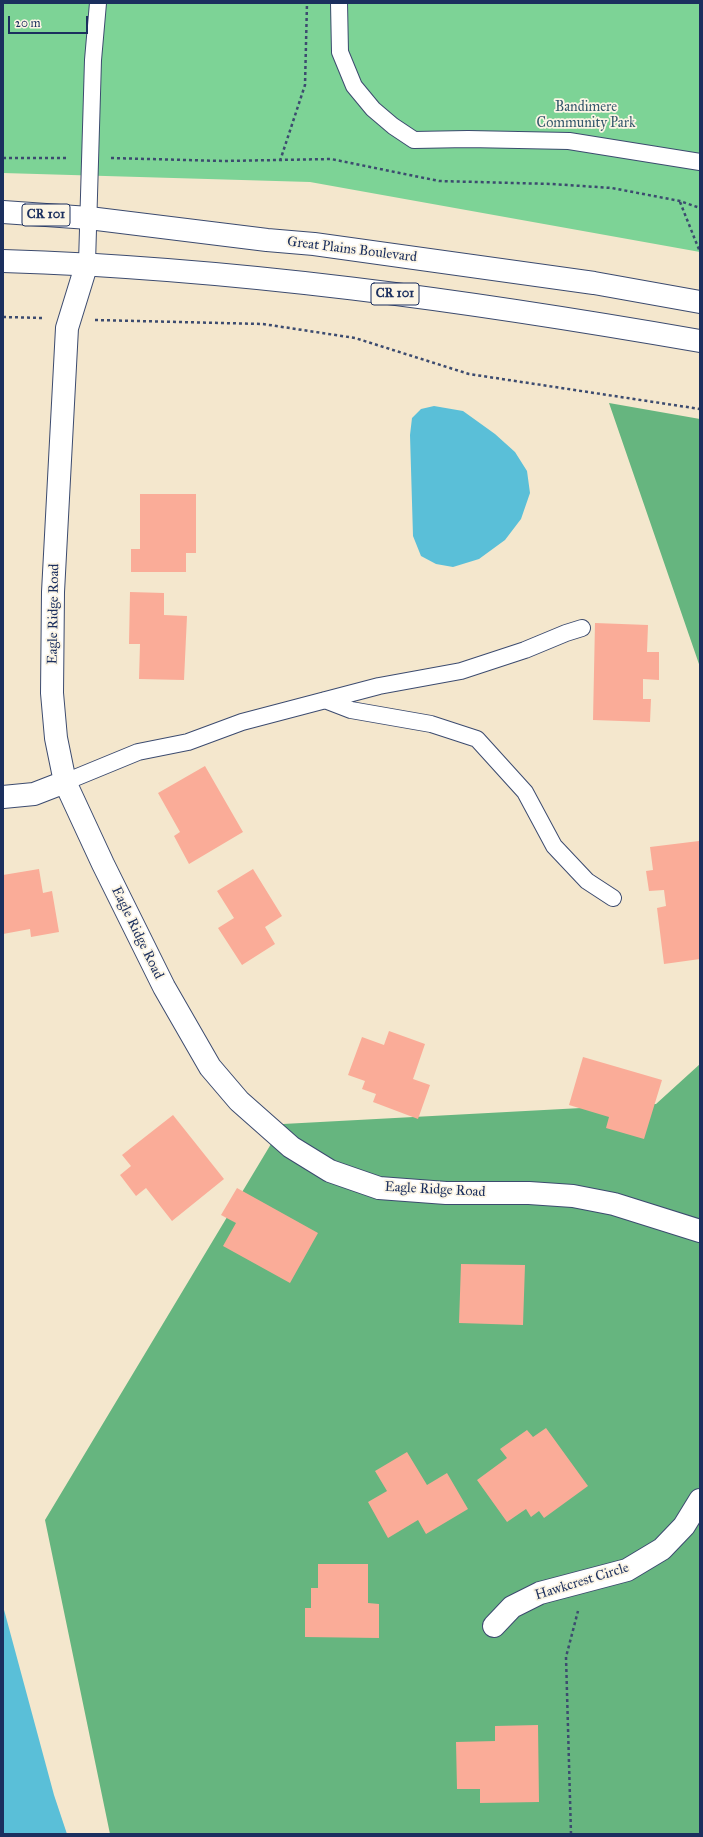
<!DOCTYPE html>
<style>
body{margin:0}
#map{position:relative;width:703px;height:1837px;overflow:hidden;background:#f4e7cd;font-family:"IM FELL Great Primer",serif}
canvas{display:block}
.frame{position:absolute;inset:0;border:4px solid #1b2f5e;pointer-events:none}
.scale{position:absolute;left:8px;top:16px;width:80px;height:18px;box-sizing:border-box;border:2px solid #1b2f5e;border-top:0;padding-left:5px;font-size:12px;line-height:14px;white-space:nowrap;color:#1b2f5e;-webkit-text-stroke:3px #fcf5e5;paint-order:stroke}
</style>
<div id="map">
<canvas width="703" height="1837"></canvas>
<div class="frame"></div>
<div class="scale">20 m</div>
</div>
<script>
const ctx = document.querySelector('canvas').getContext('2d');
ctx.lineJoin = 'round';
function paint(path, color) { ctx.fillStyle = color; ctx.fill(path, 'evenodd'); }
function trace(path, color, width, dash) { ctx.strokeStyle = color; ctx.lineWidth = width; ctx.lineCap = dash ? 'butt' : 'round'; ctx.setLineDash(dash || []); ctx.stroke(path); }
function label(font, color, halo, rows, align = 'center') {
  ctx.font = font + ' "IM FELL Great Primer",serif'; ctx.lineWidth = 3.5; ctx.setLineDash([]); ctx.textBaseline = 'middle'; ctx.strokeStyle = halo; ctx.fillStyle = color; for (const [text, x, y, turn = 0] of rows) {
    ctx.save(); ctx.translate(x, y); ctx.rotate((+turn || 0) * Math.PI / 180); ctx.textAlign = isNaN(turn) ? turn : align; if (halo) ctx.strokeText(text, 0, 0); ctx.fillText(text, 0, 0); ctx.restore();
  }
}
const green = new Path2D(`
 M3,3H700V252L310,182L3,173Z`);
const forest = new Path2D(`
 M609,403L700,419V667Z
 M700,1064V1834H110L45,1520L283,1124L656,1104Z`);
const water = new Path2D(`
 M434,406L463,411L495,434L515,452L527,471L530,493L521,519L505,540L479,559L453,567L436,564L421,556L413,536L410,435L412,418L421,409Z
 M3,1606L54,1795L67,1834H3Z`);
const building = new Path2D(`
 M140,494H196V553H186V572H131V549H140Z
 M130,592L164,593V615L187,616L184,680L139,679L140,644H129Z
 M595,623L648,625L647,652H659V680L643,679V699H651L650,722L593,720Z
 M205,766L243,832L189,864L174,836L180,832L158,793Z
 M699,841L700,959L664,964L657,908L666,906L664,890L649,891L646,871L653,870L650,847Z
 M39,869L43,893L52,891L59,932L31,937L30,929L3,934V875Z
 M253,869L282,916L265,927L275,944L242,965L218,928L234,918L217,891Z
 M389,1031L425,1044L413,1079L430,1085L418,1119L373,1102L376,1094L362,1089L365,1081L348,1075L362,1037L384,1045Z
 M583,1057L662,1080L644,1139L606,1128L609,1117L569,1105Z
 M173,1115L224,1179L172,1221L146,1188L136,1196L120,1175L131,1166L122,1155Z
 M237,1188L318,1233L290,1283L223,1246L236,1223L221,1215Z
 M461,1264L525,1265L523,1325L459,1323Z
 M546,1428L588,1486L544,1518L539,1511L531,1517L526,1509L507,1522L477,1480L507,1458L500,1449L527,1430L533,1437Z
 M407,1452L427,1485L447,1473L468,1509L426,1534L418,1520L388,1538L368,1502L387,1491L375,1471Z
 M318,1564H368V1603L379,1604V1638L305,1637V1608H311V1588H318Z
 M538,1725L539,1802L480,1803V1789H457L456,1742L495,1741V1726Z`);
const path = new Path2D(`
 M3,158H68
 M111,158L224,161L331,159L439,181L552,184L612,188L680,201L700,208
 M280,161L305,85L307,3
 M680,202L700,252
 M3,317L44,318
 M95,320L263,324L355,338L469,374L700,409
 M571,1834L566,1657L578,1611`);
const lane = new Path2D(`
 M339,3L340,52L354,86L373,109L393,126L414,140L468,139L569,141L700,162
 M87,263L93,60L98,3
 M325,700L351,710L431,724L477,739L525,792L554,846L587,881L613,898
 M65,782L138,752L188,742L242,722L379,686L461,671L525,650L566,633L582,628`);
const street = new Path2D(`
 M87,263L67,328L53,592L52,693L56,738L65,782L103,864L164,987L210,1067L239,1101L291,1147L330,1171L379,1188L446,1193H529L573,1196L614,1204L700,1231
 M3,797L34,794L65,782
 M494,1626L512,1607L540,1593L627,1570L662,1549L684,1526L700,1500`);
const primary = new Path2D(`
 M3,212L89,218L267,240L314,244L594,283L700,302
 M3,261C237,268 470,301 700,341`);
const shields = [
 [46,215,48],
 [395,294,48]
];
const shieldNames = [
 ["CR 101",46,215],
 ["CR 101",395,294]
];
const parkNames = [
 ["Bandimere",586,108],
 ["Community Park",586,124]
];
const streetNames = [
 ["Great Plains Boulevard",352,250,7],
 ["Eagle Ridge Road",54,614,-89],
 ["Eagle Ridge Road",137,933,64],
 ["Eagle Ridge Road",435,1190,3],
 ["Hawkcrest Circle",582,1582,-17]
];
paint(green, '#7dd396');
paint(forest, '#66b57f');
paint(water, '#5abfd8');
paint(building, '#faac98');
trace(lane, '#3c4b6f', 18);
trace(street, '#3c4b6f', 24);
trace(primary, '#3c4b6f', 24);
trace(path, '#3c4b6f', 2.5, [3, 3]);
trace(lane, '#fff', 16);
trace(street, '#fff', 22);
trace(primary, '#fff', 22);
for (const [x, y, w] of shields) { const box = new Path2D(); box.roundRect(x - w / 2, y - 11, w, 22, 3); ctx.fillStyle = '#fcf5e5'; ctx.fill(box); trace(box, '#1b2f5e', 1); }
label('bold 13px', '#1b2f5e', null, shieldNames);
label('14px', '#34586c', '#fcf5e5', parkNames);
label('14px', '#1b2f5e', '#fcf5e5', streetNames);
</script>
